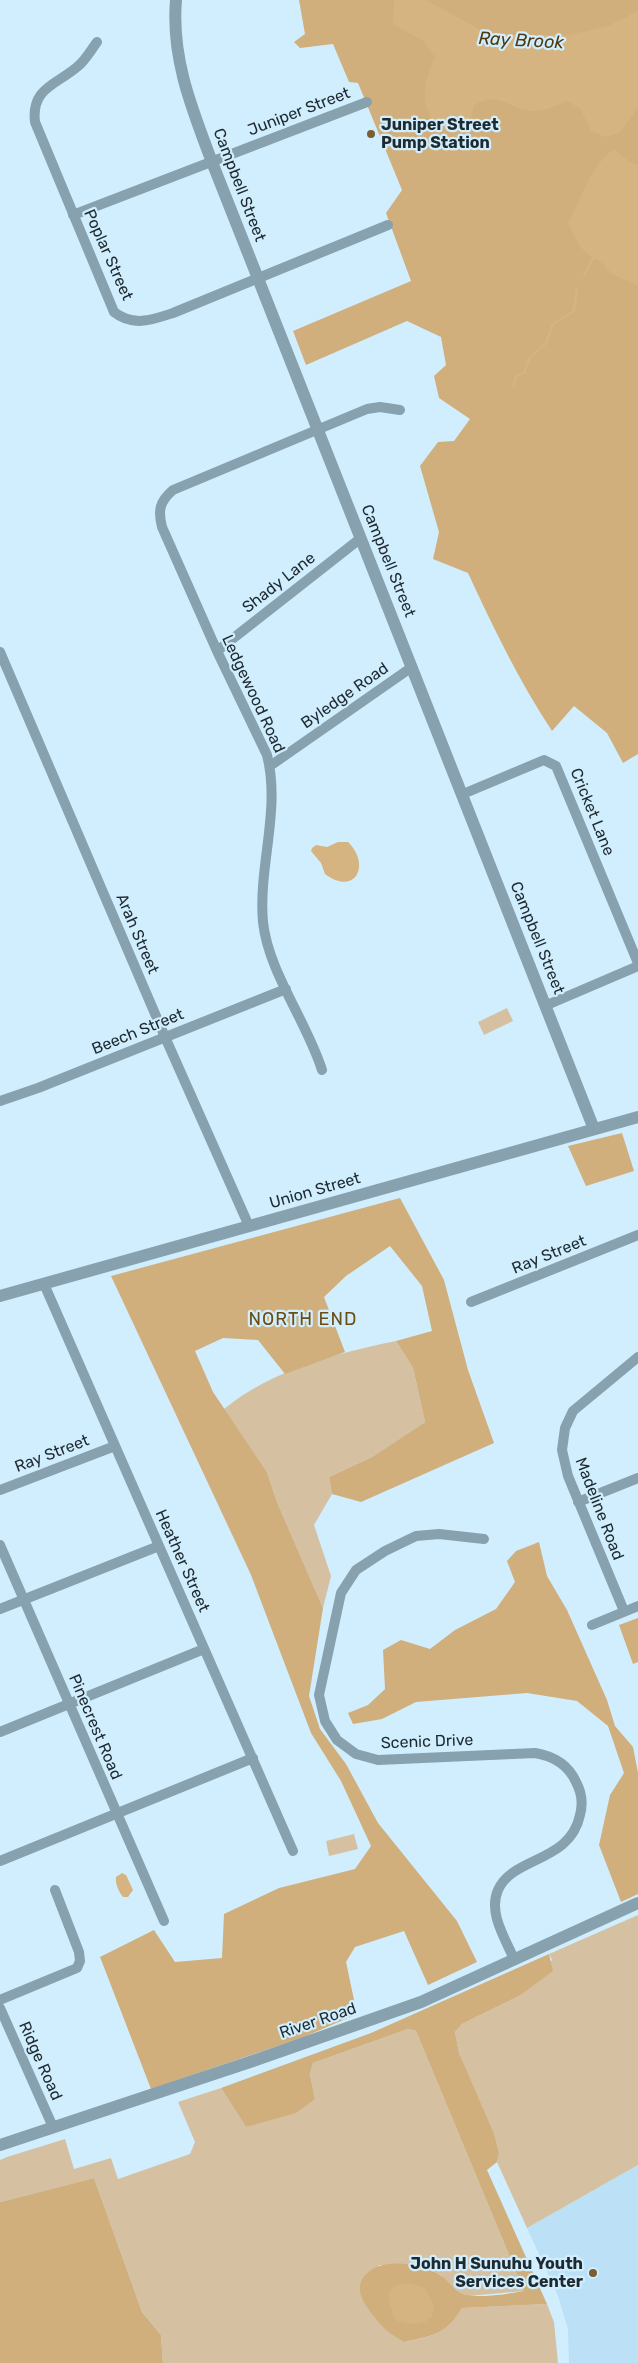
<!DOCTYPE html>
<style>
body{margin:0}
canvas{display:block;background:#d0eefe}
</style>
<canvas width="638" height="2363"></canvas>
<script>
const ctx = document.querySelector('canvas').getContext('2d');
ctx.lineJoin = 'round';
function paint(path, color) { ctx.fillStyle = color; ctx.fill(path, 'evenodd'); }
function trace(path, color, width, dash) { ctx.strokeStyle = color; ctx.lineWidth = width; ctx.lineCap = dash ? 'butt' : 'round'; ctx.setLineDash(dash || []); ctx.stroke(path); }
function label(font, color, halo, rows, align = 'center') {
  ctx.font = font + ' Rubik,sans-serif'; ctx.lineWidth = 4.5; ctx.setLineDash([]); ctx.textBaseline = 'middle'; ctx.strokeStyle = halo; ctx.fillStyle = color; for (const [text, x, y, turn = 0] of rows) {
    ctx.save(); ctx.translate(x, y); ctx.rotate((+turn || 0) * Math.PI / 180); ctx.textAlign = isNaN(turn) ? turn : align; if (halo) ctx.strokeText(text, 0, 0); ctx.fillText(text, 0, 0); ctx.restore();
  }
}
const built = new Path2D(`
 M638,2165V2363H569L568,2329L558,2296L527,2228Z`);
const green = new Path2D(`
 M507,1008L513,1021L484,1035L478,1022Z
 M396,1341L413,1368L425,1422L372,1457L329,1477L332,1494L314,1525L331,1576L323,1608L277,1502L267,1472L224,1409C272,1370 337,1353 396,1341Z
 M354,1834L358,1849L329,1856L326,1841Z
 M638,1915V2165L527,2228L497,2162L499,2154L459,2053L455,2032L462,2024L519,1996L552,1960L549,1954Z
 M408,2029L416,2031L524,2291L468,2296L457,2293L441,2275L414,2265H379L406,2342C434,2335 446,2335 462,2308L547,2304L554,2322L558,2363H163L161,2335L142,2312L94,2178L0,2202V2160L7,2157L65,2139L74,2169L111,2158L118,2179L190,2154L195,2142L178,2102L221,2088L246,2127L315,2099L310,2074L313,2063Z`);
const forest = new Path2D(`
 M299,0H638V754L623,763L607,733L574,706L552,731C519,681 493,627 468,573L433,559L439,532L420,466L438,442L454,441L470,419L439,398L434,376L446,365L441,337L407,321L306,365L293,331L411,281L386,213L402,190L358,83L349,82L333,44L300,48L294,42L305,34Z
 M622,1133L634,1171L586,1186L568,1146Z
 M400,1198L444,1280L468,1370L494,1443L361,1502L332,1494L329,1477L372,1457L425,1422L413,1368L396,1341L432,1331L422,1286L390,1246L346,1276L324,1297L345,1352L285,1374L258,1340L223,1338L195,1351L213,1392L267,1472L277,1502L323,1608L309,1696L320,1729L346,1764L378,1823L457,1921L477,1962L428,1985L404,1931L355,1947L346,1962L357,2014L304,2037L151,2089L100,1957L154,1930L175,1962L222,1958L224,1914L279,1888L355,1869L371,1846L341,1781L311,1733L251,1575L111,1276Z
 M539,1542L547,1576L567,1610L607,1700L615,1726L633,1747L638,1773V1894L621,1902L599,1845L610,1795L624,1773L608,1726L577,1701L527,1693L416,1702L382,1719L353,1724L348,1713L368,1705L385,1689L383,1650L401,1640L430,1649L455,1630L496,1609L515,1582L507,1561L516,1551Z
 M638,1618V1662L633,1664L619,1625Z
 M549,1954L553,1971L519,1996L462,2024L455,2032L459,2053L494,2134L499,2154L497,2162L487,2170L547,2304L462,2308C446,2335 434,2335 405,2342C387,2333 381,2326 369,2310C363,2302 357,2290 361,2282C373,2255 419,2262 440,2275C451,2281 453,2293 467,2295C484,2298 507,2294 524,2291L416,2031L408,2029L313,2063L310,2074L315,2099L296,2113L246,2127L221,2088L371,2033Z
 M94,2178L142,2312L161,2335L163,2363H0V2202Z`);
const water = new Path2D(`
 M397,0H426L489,35H569L608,26L638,11V108L619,133L606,137L591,131L580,108L566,101C556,106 545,111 533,111C508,110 501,90 474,105L469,125L459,130L437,129C420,101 422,87 435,57L423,41L393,24L394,1Z
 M614,149L630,162L638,165V286L612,274L601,262L592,258L581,248L568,224C581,199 590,166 614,149Z
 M338,842H348C371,864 356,897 325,874L321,863L311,851L312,848L316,845L327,847Z
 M122,1873L126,1875L133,1890L128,1897H123C119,1892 115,1884 116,1877Z
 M399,2284H411L425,2288L434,2305L432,2317C422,2326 408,2325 395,2320L389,2303L390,2290Z`);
const stream = new Path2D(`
 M584,275L594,257
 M514,386L516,376L524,373L529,359L546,343L553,324L574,311L577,288`);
const minor = new Path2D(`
 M97,42C91,50 85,61 77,67C56,85 31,88 35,122L114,312C133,327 152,320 173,313L388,225
 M73,215L367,102
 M217,651L361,538
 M0,652L165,1037L249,1226
 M270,766L412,667
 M463,794L544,760L556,766L638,963
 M547,1005L638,966
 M322,1070C307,1022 268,971 263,922C258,867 281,810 267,755L217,651L162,527C158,511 159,502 173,490L367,409L380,407L400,410
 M0,1101L38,1088L286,989
 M44,1284L293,1851
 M471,1302L638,1235
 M0,1490L115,1446
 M578,1502L638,1478
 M484,1539L439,1534L416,1536L385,1551L356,1570L341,1593L319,1695L325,1721L337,1740L356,1754L378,1760L535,1753C553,1756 568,1764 576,1782C582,1793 583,1804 580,1815C570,1863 513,1856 498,1890C488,1913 505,1938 514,1959
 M0,1545L164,1921
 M0,1609L159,1546
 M624,1611L568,1476L562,1450L565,1428L573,1411L638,1357
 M592,1625L638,1606
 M0,1732L204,1649
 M0,1861L253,1758
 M0,2000L77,1968L80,1961L79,1952L55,1890
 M0,2008L53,2127`);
const tertiary = new Path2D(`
 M176,0C171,58 192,109 212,162L594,1129
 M0,1296L638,1117
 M0,2145L253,2061L421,2002L638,1903`);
const markers = [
 [371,134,5,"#7a5f31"],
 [593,2273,5,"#7a5f31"]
];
const streetNames = [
 ["Juniper Street",299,112,-21],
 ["Campbell Street",239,185,69],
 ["Poplar Street",108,255,66],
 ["Campbell Street",388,561,68],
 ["Shady Lane",279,583,-38],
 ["Ledgewood Road",253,694,65],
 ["Byledge Road",345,696,-35],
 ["Cricket Lane",592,812,68],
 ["Arah Street",137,934,67],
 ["Campbell Street",537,938,68],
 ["Beech Street",138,1032,-22],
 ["Union Street",315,1191,-16],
 ["Ray Street",549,1255,-22],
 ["Ray Street",52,1454,-21],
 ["Madeline Road",599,1509,69],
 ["Heather Street",182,1561,66],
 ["Pinecrest Road",95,1727,67],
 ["Scenic Drive",427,1742,-2],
 ["River Road",318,2021,-19],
 ["Ridge Road",40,2061,66]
];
const poiNames = [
 ["Juniper Street",381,125],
 ["Pump Station",381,143],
 ["John H Sunuhu Youth",583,2264,"right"],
 ["Services Center",583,2282,"right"]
];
const waterNames = [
 ["Ray Brook",521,41,3]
];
const neighbourhoodNames = [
 ["NORTH END",303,1320]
];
paint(built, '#bce1f6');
paint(green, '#d5c1a2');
paint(forest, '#d0af7c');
paint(water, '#d5b481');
trace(stream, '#d5b481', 2.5);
trace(minor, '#88a1af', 10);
trace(tertiary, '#88a1af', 12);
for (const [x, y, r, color] of markers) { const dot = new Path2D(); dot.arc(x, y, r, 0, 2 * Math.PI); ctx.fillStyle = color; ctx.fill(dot); trace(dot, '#d0eefe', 2); }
label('16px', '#1f2a30', '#d0eefe', streetNames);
label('bold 16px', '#1f2a30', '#d0eefe', poiNames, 'left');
label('italic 18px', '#503910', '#d0eefe', waterNames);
ctx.letterSpacing = '1px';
label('18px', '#6a4c15', '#d0eefe', neighbourhoodNames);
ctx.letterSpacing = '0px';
</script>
